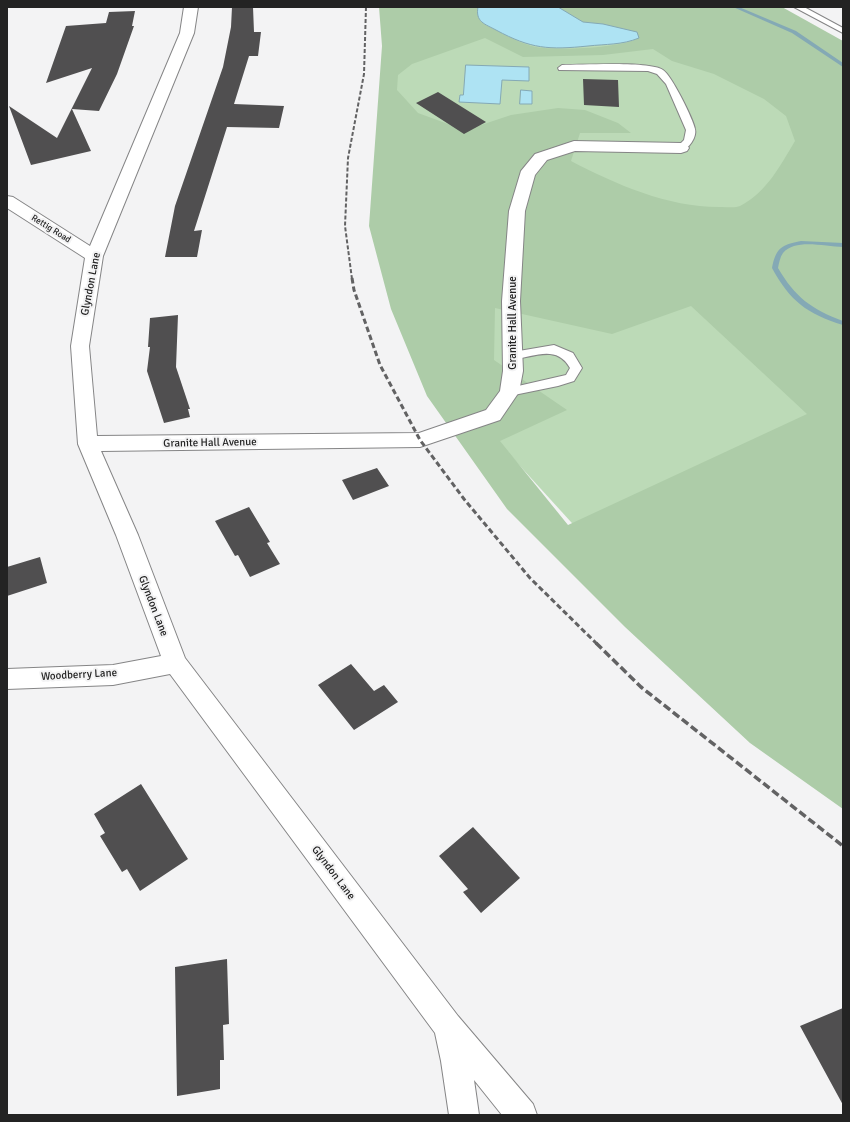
<!DOCTYPE html>
<style>
body{margin:0}
#map{position:relative;width:850px;height:1122px;overflow:hidden;background:#f3f3f4;font-family:Signika,sans-serif}
canvas{display:block}
.frame{position:absolute;inset:0;border:8px solid #232323;pointer-events:none}
</style>
<div id="map">
<canvas width="850" height="1122"></canvas>
<div class="frame"></div>
</div>
<script>
const ctx = document.querySelector('canvas').getContext('2d');
ctx.lineJoin = 'round';
function paint(path, color) { ctx.fillStyle = color; ctx.fill(path, 'evenodd'); }
function trace(path, color, width, dash) { ctx.strokeStyle = color; ctx.lineWidth = width; ctx.lineCap = dash ? 'butt' : 'round'; ctx.setLineDash(dash || []); ctx.stroke(path); }
function label(font, color, halo, rows, align = 'center') {
  ctx.font = font + ' Signika,sans-serif'; ctx.lineWidth = 4; ctx.setLineDash([]); ctx.textBaseline = 'middle'; ctx.strokeStyle = halo; ctx.fillStyle = color; for (const [text, x, y, turn = 0] of rows) {
    ctx.save(); ctx.translate(x, y); ctx.rotate((+turn || 0) * Math.PI / 180); ctx.textAlign = isNaN(turn) ? turn : align; if (halo) ctx.strokeText(text, 0, 0); ctx.fillText(text, 0, 0); ctx.restore();
  }
}
const green = new Path2D(`
 M396,7H626L828,124L843,408L591,544L439,377L392,244Z`);
const forest = new Path2D(`
 M379,7H478C475,21 485,25 496,30C509,37 522,44 536,47C558,51 620,48 639,38L603,24L583,22L558,7H782L843,41V809L750,743L625,627L507,509L427,396L391,309L369,226L382,46ZM485,38L523,57L603,55L653,49L672,61L714,74L764,99L786,116L795,141C780,166 767,192 740,206C736,208 728,207 722,207C670,208 617,185 571,161L580,133H631L618,123L585,110L558,108L511,115L481,125L459,128L418,113L397,90L398,75L412,64ZM691,306L807,414L568,525L500,441L567,410L494,360L495,308L612,334Z`);
const water = new Path2D(`
 M478,7H558L583,22L603,24L637,32L639,38C622,45 606,44 588,46C549,50 531,49 496,30C485,24 475,22 478,7Z
 M466,65L529,67V81L502,80L500,104L459,102L460,95H463Z
 M521,90L532,91V104H520Z`);
const stream = new Path2D(`
 M733,7H739L796,31L843,63V67L792,33Z
 M801,241L843,243V247C825,247 796,238 783,253C780,257 779,263 778,268C795,297 811,309 843,321V325C807,314 790,301 772,268C776,248 781,245 801,241Z`);
const building = new Path2D(`
 M232,7H253L254,32H261L258,56H249L234,104L284,106L279,128L227,127L194,231L202,230L197,257H165L175,206L223,67L231,27Z
 M135,11L132,26H134L117,74L99,111L72,109L91,151L31,165L9,106L57,138L92,68L46,83L66,26L106,23L109,12Z
 M583,79L618,80L619,107L584,105Z
 M438,92L486,122L464,134L416,103Z
 M178,315L176,367L190,409H188L190,417L164,423L147,371L150,347H148L150,318Z
 M377,468L389,486L353,500L342,480Z
 M249,507L270,542L267,543L280,564L250,577L238,555L235,556L215,521Z
 M40,557L47,583L7,596V567Z
 M351,664L374,691L384,685L398,702L354,730L318,685Z
 M141,784L188,859L140,891L127,869L122,872L100,836L105,833L94,814Z
 M473,827L520,878L481,913L463,892L468,889L439,856Z
 M227,959L229,1024L223,1025L224,1060H220V1089L177,1096L175,967Z
 M843,1008V1105L800,1026Z`);
const service = new Path2D(`
 M794,7H804L843,28V33Z
 M562,65C582,65 649,61 663,70C672,76 693,119 695,129C697,137 689,149 681,151L676,148L684,140L686,130L666,84L657,74L648,71L559,70L558,68Z
 M554,345L573,353L582,368L574,381L558,386L509,396L505,395L503,392L505,389L566,375L570,368C557,345 535,356 513,360L507,356L513,352Z`);
const minor = new Path2D(`
 M184,7H198L194,33L103,256L89,346L97,436L419,433L486,410L500,391L503,371L502,301L509,211L521,171L535,154L574,141L681,143L687,145L689,148L687,151L681,153L575,151L547,160L535,175L525,211L520,301L523,371L519,392L500,420L420,447L101,451L138,535L185,658L458,1016L533,1104L537,1115H502L474,1080L479,1115H449L441,1061L435,1033L170,674L113,685L7,689V669L113,665L161,656L116,535L78,444L71,346L85,258L7,208V196L13,197L90,246L180,33Z`);
const railFar2 = new Path2D(`
 M352,279L345,226L348,158L364,74L366,7`);
const railFar1 = new Path2D(`
 M352,278L354,290L380,365L420,440L464,499L530,578L597,644`);
const rail = new Path2D(`
 M596,643L641,687L843,846`);
const farStreetnames = [
 ["Rettig Road",51,229,32]
];
const streetNames = [
 ["Glyndon Lane",91,284,-79],
 ["Granite Hall Avenue",513,323,-90],
 ["Granite Hall Avenue",210,443,-1],
 ["Glyndon Lane",153,606,69],
 ["Woodberry Lane",79,675,-3],
 ["Glyndon Lane",333,873,53]
];
paint(green, '#bcdab7');
paint(forest, '#adcca8');
paint(water, '#aee3f3');
trace(water, '#84a9b5', 1);
paint(stream, '#84a9b5');
paint(building, '#504f50');
trace(service, '#858586', 2);
trace(minor, '#858586', 2);
paint(service, '#fff');
paint(minor, '#fff');
trace(railFar2, '#626263', 2, [4, 2]);
trace(railFar1, '#626263', 3, [5.5, 3]);
trace(rail, '#626263', 3.5, [8, 3.5]);
label('9px', '#232323', '#f3f3f4', farStreetnames);
label('11px', '#232323', '#f3f3f4', streetNames);
</script>
